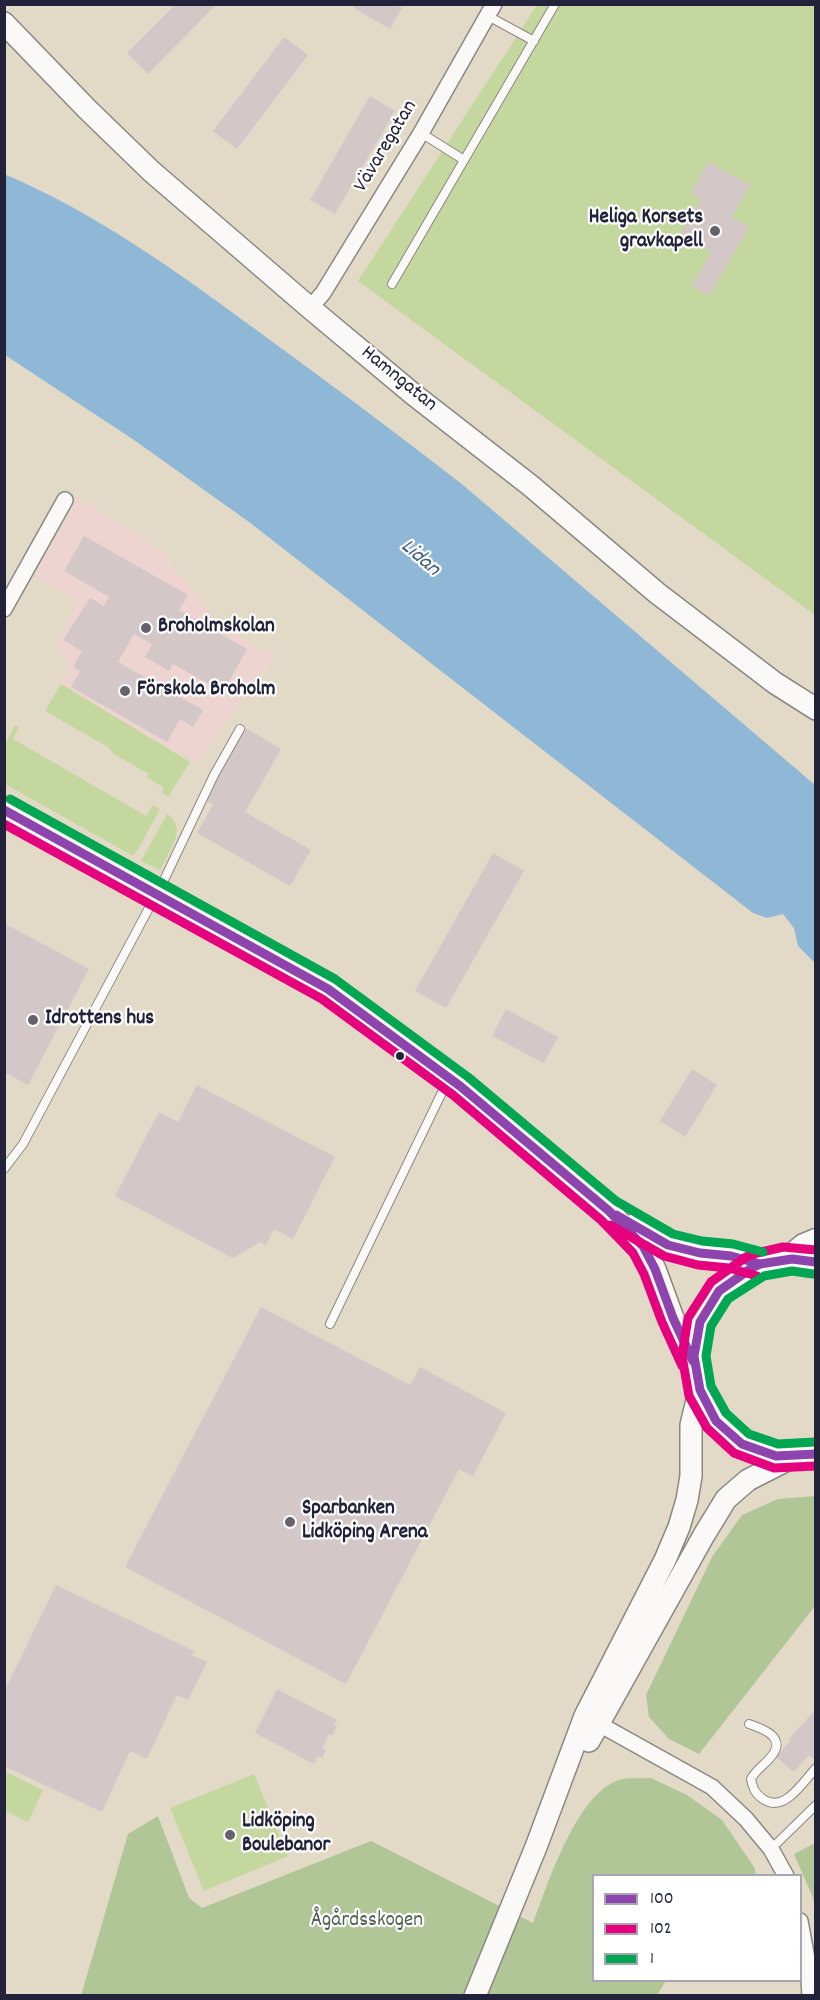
<!DOCTYPE html>
<meta charset="utf-8">
<style>
body{margin:0}
#map{position:relative;width:820px;height:2000px;overflow:hidden;background:#e2dac7;font-family:Dekko,sans-serif}
canvas{display:block}
.frame{position:absolute;inset:0;border:6px solid #22223b;pointer-events:none}
.legend{position:absolute;left:592px;top:1874px;width:210px;height:108px;box-sizing:border-box;background:#fff;border:2px solid #a7a7b1;margin:0;padding:8px 10px;list-style:none;font-size:18px;color:#22223b}
.legend li{display:flex;align-items:center;gap:12px;height:30px}
.legend b{width:30px;border:2px solid #a7a7b1}
</style>
<div id="map">
<canvas width="820" height="2000"></canvas>
<div class="frame"></div>
<ul class="legend">
<li><b style="height:8px;background:#8e44ad"></b>100</li>
<li><b style="height:8px;background:#e5007d"></b>102</li>
<li><b style="height:8px;background:#00a651"></b>1</li>
</ul>
</div>
<script>
const ctx = document.querySelector('canvas').getContext('2d');
ctx.lineJoin = 'round';
function paint(path, color) { ctx.fillStyle = color; ctx.fill(path, 'evenodd'); }
function trace(path, color, width, dash) { ctx.strokeStyle = color; ctx.lineWidth = width; ctx.lineCap = dash ? 'butt' : 'round'; ctx.setLineDash(dash || []); ctx.stroke(path); }
function label(font, color, halo, rows, align = 'center') {
  ctx.font = font + ' Dekko,sans-serif'; ctx.lineWidth = 4.5; ctx.setLineDash([]); ctx.textBaseline = 'middle'; ctx.strokeStyle = halo; ctx.fillStyle = color; for (const [text, x, y, turn = 0] of rows) {
    ctx.save(); ctx.translate(x, y); ctx.rotate((+turn || 0) * Math.PI / 180); ctx.textAlign = isNaN(turn) ? turn : align; if (halo) ctx.strokeText(text, 0, 0); ctx.fillText(text, 0, 0); ctx.restore();
  }
}
const built = new Path2D(`
 M78,498L167,554L169,566L186,582L214,619L254,645L276,655L223,726L199,763L143,734L61,684L67,673L66,663L58,648L59,637L78,603L35,575Z`);
const green = new Path2D(`
 M537,5H815V615L358,281Z
 M61,684L190,762L168,797L162,792L164,788L147,777L149,774L114,754L108,747L45,711Z
 M15,725L19,727L13,739L146,816L153,805L160,809L139,848L133,856L5,784V745Z
 M167,814C189,828 168,853 160,870L141,861Z
 M4,1771L43,1790L28,1822L5,1811Z
 M254,1774L288,1856L204,1891L170,1808Z`);
const forest = new Path2D(`
 M815,1496V1606L699,1754L669,1739L649,1717L646,1695L712,1557L742,1515L778,1499Z
 M651,1778L687,1795L722,1820L754,1867L756,1875L594,1876V1980L666,1981L657,1995L81,1996L128,1834L158,1816L189,1898L202,1908L371,1841L533,1923C548,1884 576,1794 619,1780C628,1777 641,1779 651,1778Z
 M815,1843V1909L813,1898L794,1854Z`);
const water = new Path2D(`
 M4,174C96,213 176,271 255,329C325,380 395,432 463,485L815,785V963L798,946L794,928L783,914L767,918L753,913L249,522L134,440L5,355Z`);
const building = new Path2D(`
 M176,4H217L148,74L127,53Z
 M356,4H396L402,8L390,29L354,8Z
 M284,37L308,55L237,149L213,131Z
 M370,96L395,111L335,214L310,200Z
 M708,162L750,185L732,217L749,227L709,296L692,286L711,252L681,234L701,199L691,193Z
 M84,536L188,595L179,610L247,649L223,692L173,664L169,671L145,657L152,644L134,634L118,662L203,710L193,727L180,719L167,742L71,687L80,671L73,667L82,651L63,640L90,598L104,606L109,597L64,571Z
 M246,728L281,749L245,812L311,850L290,886L197,833L213,805L205,800Z
 M493,853L524,871L446,1008L415,991Z
 M4,923L89,969L28,1085L4,1072Z
 M506,1009L558,1037L544,1063L492,1036Z
 M692,1069L717,1085L685,1137L660,1121Z
 M197,1085L335,1157L293,1239L274,1229L266,1245L260,1242L233,1258L115,1196L159,1112L178,1122Z
 M261,1307L410,1385L420,1367L506,1413L473,1476L459,1469L346,1684L125,1567Z
 M56,1585L194,1651L192,1655L207,1662L188,1700L177,1695L147,1759L130,1751L102,1812L4,1766V1692Z
 M277,1689L337,1720L334,1725L337,1726L332,1736L329,1734L322,1748L326,1750L322,1758L318,1756L314,1764L255,1733Z
 M816,1709V1761L809,1755L794,1772L776,1757L791,1740L789,1739Z`);
const lane = new Path2D(`
 M488,16L534,41
 M421,133L464,160
 M392,284L555,4
 M4,1169L23,1144L165,878L214,775L240,729
 M330,1324L448,1080
 M749,1724C764,1729 788,1738 770,1758C763,1766 756,1770 751,1779C753,1788 755,1794 763,1799C784,1814 803,1782 816,1768
 M771,1849L816,1805`);
const street = new Path2D(`
 M310,308L323,293L421,133L494,4
 M4,609L65,500
 M590,1719L712,1787L746,1819L771,1849L786,1876
 M800,1921L808,1964L810,1996`);
const secondary = new Path2D(`
 M4,23L87,109L151,171L310,308L413,394L531,486L657,593L775,683L816,709
 M4,810L328,989L460,1086L609,1211L643,1246L655,1269L673,1318L693,1361
 M633,1225L668,1245L700,1253L731,1256L760,1264
 M589,1741L704,1535L726,1499L748,1480L793,1457
 M475,1996L536,1847L585,1716L665,1560L679,1527L687,1500L691,1476V1425L699,1392`);
const primary = new Path2D(`
 M788,1259L804,1246L816,1241
 M816,1262C796,1256 771,1259 753,1267C641,1318 702,1483 816,1454`);
const bus1 = new Path2D(`
 M4,810L328,989L460,1086L609,1211L643,1246L655,1269L673,1318L693,1361
 M616,1215L668,1245L700,1253L731,1256L760,1264
 M816,1262L792,1259L760,1264L753,1267L719,1291L700,1322L694,1356L700,1390L716,1421L742,1444L776,1456L816,1454`);
const bus2 = new Path2D(`
 M4,824L322,999L453,1095L601,1220L633,1253L644,1274L662,1322L682,1366
 M610,1225L664,1256L698,1265L729,1268L757,1276
 M816,1250L783,1247L757,1253L746,1257L711,1282L688,1318L682,1356L689,1396L707,1428L734,1453L774,1468L816,1466`);
const bus3 = new Path2D(`
 M10,799L335,979L468,1077L616,1201L673,1234L702,1241L733,1244L763,1252
 M813,1274L792,1271L764,1276L728,1299L711,1326L706,1356L711,1386L726,1413L749,1434L778,1444L815,1442`);
const markers = [
 [715,231,6,"#65626c"],
 [146,628,6,"#65626c"],
 [125,691,6,"#65626c"],
 [33,1020,6,"#65626c"],
 [400,1056,5,"#22223b"],
 [290,1522,6,"#65626c"],
 [230,1835,6,"#65626c"]
];
const streetNames = [
 ["Vävaregatan",387,147,-59],
 ["Hamngatan",398,380,39]
];
const poiNames = [
 ["Heliga Korsets",703,219,"right"],
 ["gravkapell",703,243,"right"],
 ["Broholmskolan",158,628],
 ["Förskola Broholm",137,691],
 ["Idrottens hus",45,1020],
 ["Sparbanken",302,1510],
 ["Lidköping Arena",302,1534],
 ["Lidköping",242,1823],
 ["Boulebanor",242,1847]
];
const parkNames = [
 ["Ågårdsskogen",367,1922]
];
const waterNames = [
 ["Lidan",419,559,41]
];
paint(built, '#edd4d0');
paint(green, '#c3d79f');
paint(forest, '#b0c696');
paint(water, '#8fb7d6');
paint(building, '#d3c8c7');
trace(lane, '#8b8782', 10);
trace(street, '#8b8782', 18);
trace(secondary, '#8b8782', 24);
trace(primary, '#8b8782', 27);
trace(lane, '#fbf9f7', 8);
trace(street, '#fbf9f7', 15);
trace(secondary, '#fbf9f7', 21);
trace(primary, '#fbf9f7', 24);
trace(bus1, '#8e44ad', 9);
trace(bus2, '#e5007d', 9);
trace(bus3, '#00a651', 9);
for (const [x, y, r, color] of markers) { const dot = new Path2D(); dot.arc(x, y, r, 0, 2 * Math.PI); ctx.fillStyle = color; ctx.fill(dot); trace(dot, '#fff', 2); }
label('21px', '#22223b', '#fff', streetNames);
label('bold 21px', '#22223b', '#fff', poiNames, 'left');
label('21px', '#526053', '#fff', parkNames);
label('italic 22px', '#435e84', '#fff', waterNames);
</script>
